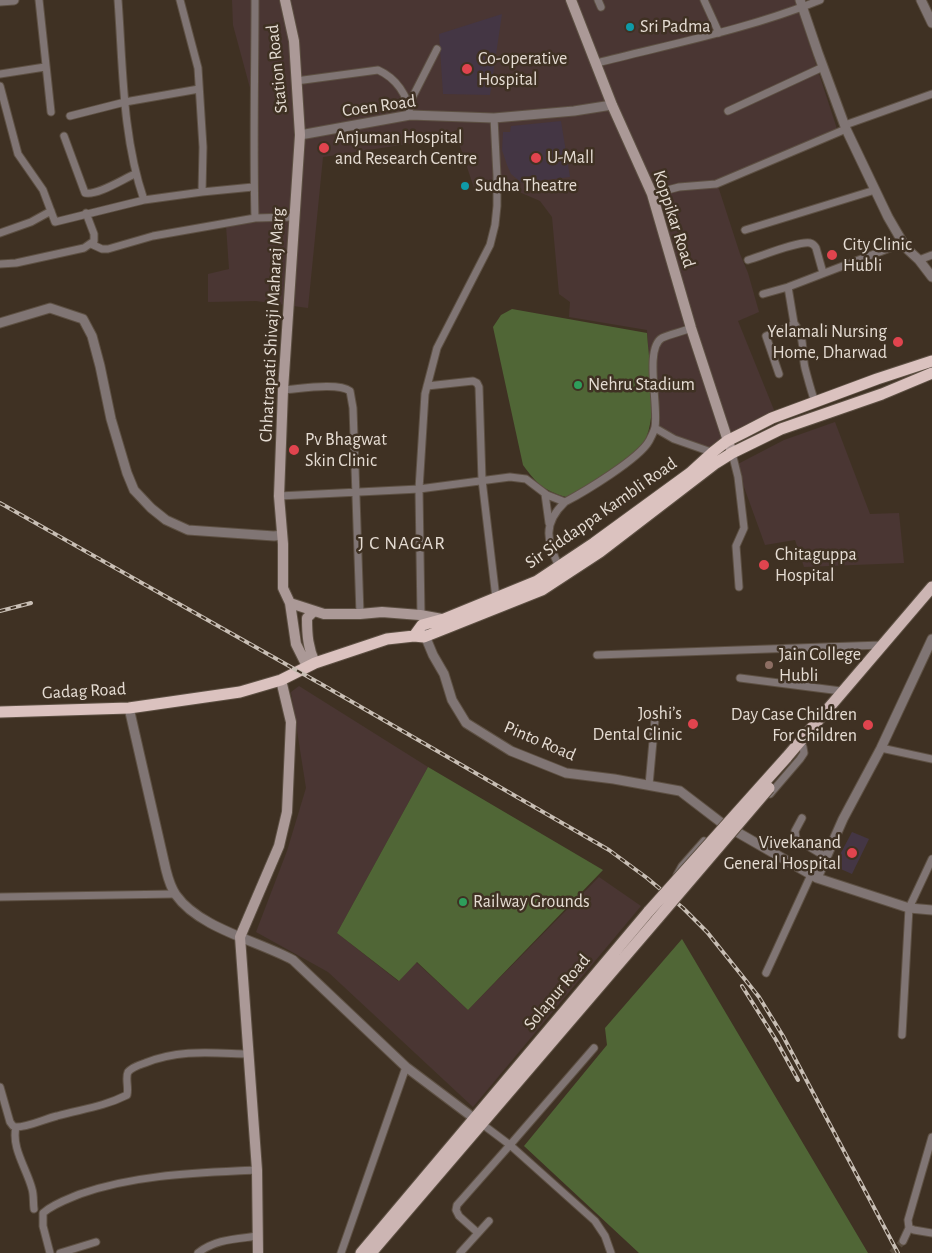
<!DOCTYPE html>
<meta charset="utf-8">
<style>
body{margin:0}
canvas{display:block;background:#3f3123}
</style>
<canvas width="932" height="1253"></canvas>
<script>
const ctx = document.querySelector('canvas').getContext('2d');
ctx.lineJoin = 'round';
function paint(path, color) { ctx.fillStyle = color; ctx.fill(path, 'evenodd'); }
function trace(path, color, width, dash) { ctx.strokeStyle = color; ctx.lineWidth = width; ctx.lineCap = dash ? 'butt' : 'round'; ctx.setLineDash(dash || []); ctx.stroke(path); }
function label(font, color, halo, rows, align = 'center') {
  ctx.font = font + ' "Alegreya Sans",sans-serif'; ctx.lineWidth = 5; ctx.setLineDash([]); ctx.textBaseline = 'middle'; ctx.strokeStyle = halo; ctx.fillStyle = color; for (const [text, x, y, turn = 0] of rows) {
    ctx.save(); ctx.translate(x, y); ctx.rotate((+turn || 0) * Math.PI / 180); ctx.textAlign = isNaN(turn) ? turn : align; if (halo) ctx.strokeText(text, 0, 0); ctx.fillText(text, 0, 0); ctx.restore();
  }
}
const commercial = new Path2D(`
 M232,0H795L837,129L716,180L740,254L748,273L759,312L738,321L774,410L720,444L706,449L676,438L653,422L647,330L569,317L570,302L559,294L552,217L540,201L510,188H474L456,134L457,130L427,141L323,157L308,308L256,301L208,302V274L229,269L226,225L260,222L253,158V99L233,25Z
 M835,422L870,514L899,513L904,563L804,567L795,540L765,545L736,465L784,440Z
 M299,686L428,767L337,933L398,981L416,962L468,1010L599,877L641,906L473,1107L328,972L256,932L287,851L306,788L291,692Z`);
const medical = new Path2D(`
 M502,14L490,95L443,94L439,34Z
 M561,121L570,177L522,183L511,174L507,165L502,150L503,132H510L511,126Z
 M852,832L869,839L852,874L834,866Z`);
const green = new Path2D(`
 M512,309L647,333C649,368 661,419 640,450L581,491L566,497C543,490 537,484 523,465L493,327L501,315Z
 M428,767L603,870L468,1010L417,962L399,981L337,933Z
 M682,939L868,1253H639L524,1146L607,1045L605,1028Z`);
const minorTunnel = new Path2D(`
 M892,1253L903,1241`);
const minor = new Path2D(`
 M39,0L51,112
 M118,0C123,66 122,136 144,200
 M598,0L601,7
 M704,0L719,33
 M597,63C671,44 749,29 820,0
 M0,74L45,67
 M296,81L378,70C396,78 408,95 410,115
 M0,86L18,154L43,190L55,222L144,200L202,192L203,147L198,68L180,0
 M409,104L437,49
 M728,111L823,67
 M70,116L125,102L199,89
 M845,125L932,94
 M64,136L85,193C97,196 123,179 135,174
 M202,192L253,187
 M652,194L679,187L716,184L846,129
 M255,218C253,146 255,73 255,0
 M745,230L875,190
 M0,233L31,222L51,211
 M91,244L102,249H108L153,236L255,218L293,217
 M748,260C762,256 798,241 810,243C814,244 814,245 816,248L823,273
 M919,260L932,255
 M0,264L16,263L84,248L94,241V234L86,213
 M763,294L788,287L903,243
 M794,323C806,339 801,350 805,368C808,379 811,391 815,402
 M779,374L766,336L790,327L794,323L788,287
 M427,386L473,381L477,383L479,387L482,480L496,598
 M283,390C299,389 338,382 350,391L353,408L360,614
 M655,428L674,439L714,453
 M732,453L738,477L744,528L736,546L739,587
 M545,494L549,523
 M279,496L419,489L510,477L526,479L547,495L565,502C584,492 639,459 649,441C651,437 654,432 655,427C659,407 644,348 662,338C670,334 682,332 691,328
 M559,567C547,541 542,524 565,502
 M421,617L419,489L425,394L437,348L490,245L495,225L497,206V176L494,118
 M597,655L882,645
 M740,678L841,691
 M881,748L932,759
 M649,785L655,719
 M770,794L800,759L804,753L803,747
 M802,818L795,831L796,839L826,857
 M677,875L682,866L704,841
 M0,897L174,894
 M766,973L811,875
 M902,1035L909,908L932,859
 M594,1048L510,1145L595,1221L605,1236L611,1253
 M0,1087L10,1122L13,1126L16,1127
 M16,1127C29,1127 44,1119 57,1116C82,1109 103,1107 127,1095C129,1088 125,1078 128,1072C132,1067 139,1065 145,1063C180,1049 211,1053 248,1054
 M16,1127C11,1148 27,1169 32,1189C34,1195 33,1203 34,1209
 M932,1137L908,1220L909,1228L914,1230L932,1233
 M478,1233L459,1216L456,1210L457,1205L510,1145L482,1124
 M903,1241L909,1228
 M50,1253L43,1226V1213C53,1204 68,1199 80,1194C137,1174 198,1173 257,1170
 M60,1253L96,1242
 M198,1253C215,1239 237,1239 258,1236
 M341,1253L406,1067
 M460,1253L489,1221`);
const tertiary = new Path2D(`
 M800,0L818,53L846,129L888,217L906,248L919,260L932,277
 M921,0L932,23
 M0,1L14,0
 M300,135L410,115L494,118L574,111L612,105
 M0,323L50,308L83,319L92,336L100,366L111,419L127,473L134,490L151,508L166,520L188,530L274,536L282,535
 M423,631L433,655L444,674L452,700L466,723L511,751L566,773L614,779L680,791L723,824L817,878L909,908L932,910
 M129,708L166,870C168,878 171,888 176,895C199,928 258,941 293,960L406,1067L479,1122
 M817,878L843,819L881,748L932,639`);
const secondary = new Path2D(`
 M285,0L294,41L300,135L283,390L279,496L283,544V588L290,603L296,644L307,666
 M571,0L612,105L652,194L691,328L730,447
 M290,603L324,614H360L382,612L420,615L442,619
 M314,611L307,618C307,635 308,648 315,663
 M258,1253L257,1170L240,937L279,846L287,812L291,722L281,680`);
const primary = new Path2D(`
 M786,758L932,587
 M361,1253L649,911
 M371,1253L658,918`);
const trunk = new Path2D(`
 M414,636L422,625L444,619L537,581L594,543L690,473L713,452L727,441L745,432L772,418L877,379L932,361
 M0,712L129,708L240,692L281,680L315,663L387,639L414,636L424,637L542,590L600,552L716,463L732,453L781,429L882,394L932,373`);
const rail = new Path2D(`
 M0,503L321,684L609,850L647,878L683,908L707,932L759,997L783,1036L898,1253
 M0,611L31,603
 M742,986L776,1040L798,1080`);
const primaryBridge = new Path2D(`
 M649,911L786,758
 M658,918L769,788`);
const markers = [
 [630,27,5,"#0f9aa8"],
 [467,69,6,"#e0444e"],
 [324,148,6,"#e0444e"],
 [536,158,6,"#e0444e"],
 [465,186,5,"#0f9aa8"],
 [832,255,6,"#e0444e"],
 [898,342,6,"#e0444e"],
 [578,385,5,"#2e9e5b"],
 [294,450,6,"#e0444e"],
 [764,565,6,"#e0444e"],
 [769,665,5,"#8d6e63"],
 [693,724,6,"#e0444e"],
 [868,725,6,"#e0444e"],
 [852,853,6,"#e0444e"],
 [463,902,5,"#2e9e5b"]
];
const poiNames = [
 ["Sri Padma",640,27],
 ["Co-operative",478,59],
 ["Hospital",478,80],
 ["Anjuman Hospital",335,138],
 ["and Research Centre",335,159],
 ["U-Mall",547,158],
 ["Sudha Theatre",475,186],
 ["City Clinic",843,245],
 ["Hubli",843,266],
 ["Yelamali Nursing",887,332,"right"],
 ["Home, Dharwad",887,353,"right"],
 ["Nehru Stadium",588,385],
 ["Pv Bhagwat",305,440],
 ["Skin Clinic",305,461],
 ["Chitaguppa",775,555],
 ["Hospital",775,576],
 ["Jain College",779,655],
 ["Hubli",779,676],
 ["Joshi’s",682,714,"right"],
 ["Dental Clinic",682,735,"right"],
 ["Day Case Children",857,715,"right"],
 ["For Children",857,736,"right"],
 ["Vivekanand",841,843,"right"],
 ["General Hospital",841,864,"right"],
 ["Railway Grounds",473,902]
];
const streetNames = [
 ["Station Road",277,69,-96],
 ["Coen Road",379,106,-8],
 ["Koppikar Road",674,219,72],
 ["Chhatrapati Shivaji Maharaj Marg",272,325,-87],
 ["Sir Siddappa Kambli Road",601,513,-35],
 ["Gadag Road",84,691,-3],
 ["Pinto Road",540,741,23],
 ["Solapur Road",557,992,-50]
];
const neighbourhoodNames = [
 ["J C NAGAR",402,543]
];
paint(commercial, '#4a3633');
paint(medical, '#443644');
paint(green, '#506636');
trace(minorTunnel, '#584b3d', 7, [7, 3.5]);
trace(minor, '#5d5043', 9);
trace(tertiary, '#5d5043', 11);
trace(secondary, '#5d5043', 12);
trace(primary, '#5d5043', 13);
trace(trunk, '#5d5043', 13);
trace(minor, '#807574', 7);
trace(tertiary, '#807574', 9);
trace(secondary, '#ab9997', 10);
trace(primary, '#ccb5b3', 11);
trace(trunk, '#dbc2bf', 11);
trace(rail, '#c8beb4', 4);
trace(rail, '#3f3123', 2, [5.5]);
trace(primaryBridge, '#5d5043', 13, []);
trace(primaryBridge, '#ccb5b3', 11);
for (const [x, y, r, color] of markers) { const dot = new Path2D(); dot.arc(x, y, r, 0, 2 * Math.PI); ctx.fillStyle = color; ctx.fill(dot); trace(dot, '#3f3123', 2); }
label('18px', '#e5dcd3', '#3f3123', poiNames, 'left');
label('18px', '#e5dcd3', '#3f3123', streetNames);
ctx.letterSpacing = '1px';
label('19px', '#e5dcd3', '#3f3123', neighbourhoodNames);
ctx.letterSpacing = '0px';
</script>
